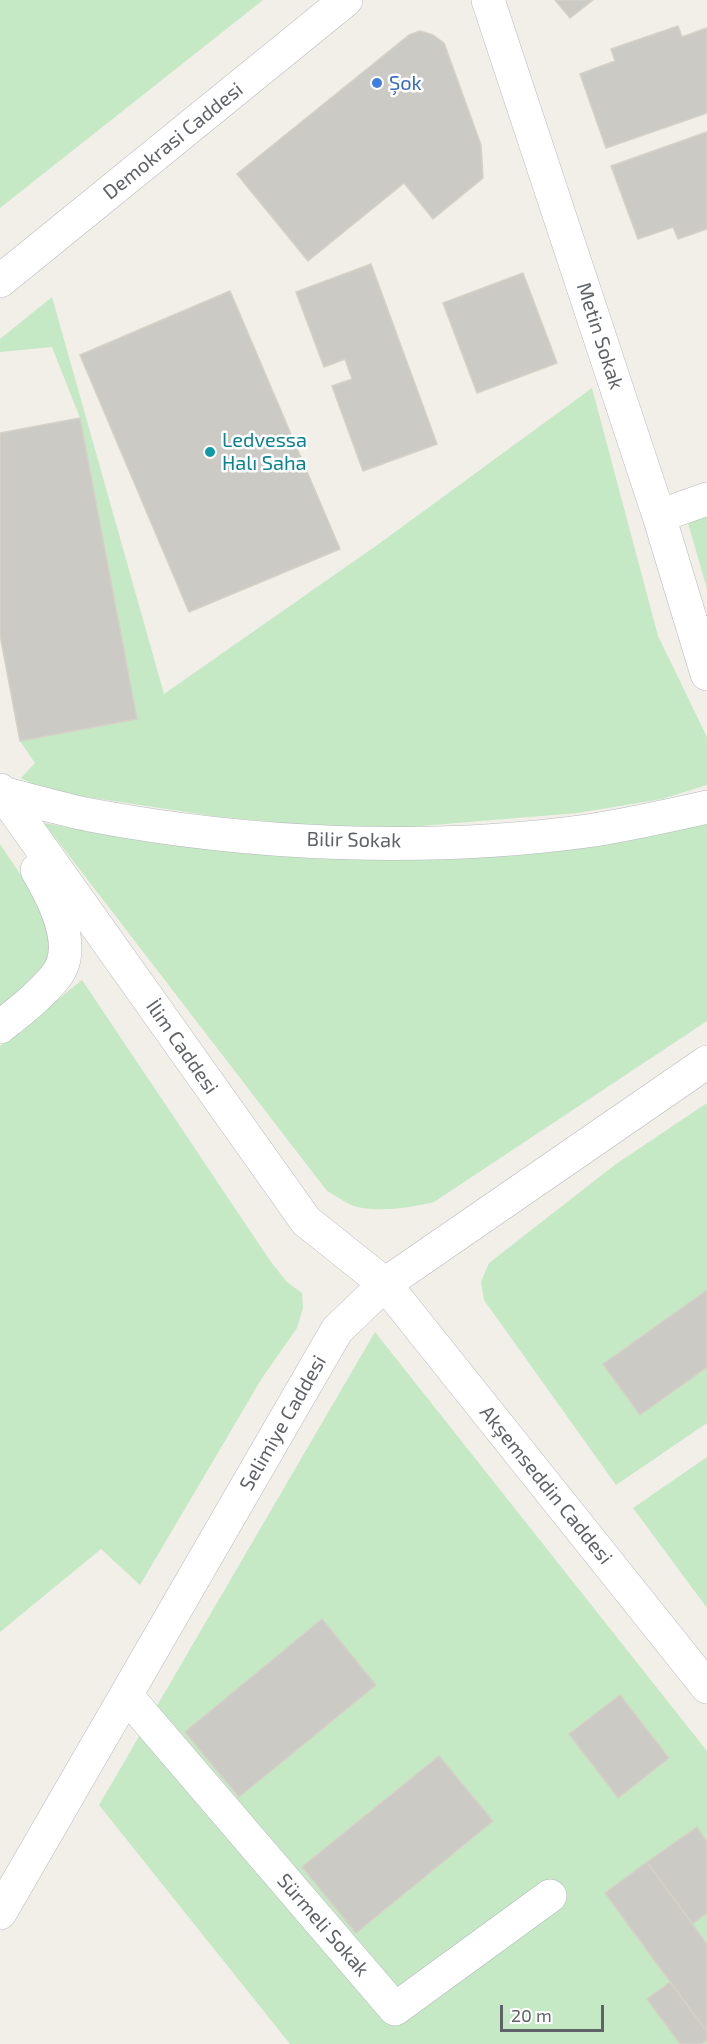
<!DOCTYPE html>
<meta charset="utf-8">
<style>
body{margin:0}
#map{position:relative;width:707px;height:2044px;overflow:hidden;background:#f1efe8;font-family:"Exo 2",sans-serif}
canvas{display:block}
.scale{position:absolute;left:500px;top:2005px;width:104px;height:27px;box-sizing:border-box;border:3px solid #5f6368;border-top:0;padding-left:8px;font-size:18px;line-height:21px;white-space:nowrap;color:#5f6368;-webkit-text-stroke:4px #fff;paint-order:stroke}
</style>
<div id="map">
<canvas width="707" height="2044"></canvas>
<div class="scale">20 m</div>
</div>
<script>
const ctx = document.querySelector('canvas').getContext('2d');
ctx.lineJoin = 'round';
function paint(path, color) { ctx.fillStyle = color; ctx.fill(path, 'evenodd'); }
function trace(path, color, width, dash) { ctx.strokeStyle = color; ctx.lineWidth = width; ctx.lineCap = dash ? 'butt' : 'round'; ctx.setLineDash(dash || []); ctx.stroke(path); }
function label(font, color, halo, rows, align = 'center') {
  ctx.font = font + ' "Exo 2",sans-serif'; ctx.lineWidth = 5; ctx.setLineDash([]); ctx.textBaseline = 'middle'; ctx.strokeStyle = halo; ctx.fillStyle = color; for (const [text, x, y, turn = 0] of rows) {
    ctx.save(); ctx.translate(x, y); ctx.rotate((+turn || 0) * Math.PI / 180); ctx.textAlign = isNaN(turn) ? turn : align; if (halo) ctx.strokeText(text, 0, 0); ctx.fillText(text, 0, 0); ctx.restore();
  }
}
const green = new Path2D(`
 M0,0H263L0,208Z
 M52,297L164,694L380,543L592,388L658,636L707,737V785L662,799L577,813L408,827L312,826L213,816L47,791L21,778L35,763L20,741L136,719L80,418L52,347L0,352V339Z
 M707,516V589L688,523Z
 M707,821V1021L434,1202C409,1208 382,1212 357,1207C347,1204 336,1196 327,1191L44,823C118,837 192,848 268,853Z
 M0,844C17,871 67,933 45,966C34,983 15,995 0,1007Z
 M82,980L271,1262L287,1282L302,1293L303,1308L297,1328L262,1378L140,1585L101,1549L0,1632V1046Z
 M707,1103V1423L616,1485L484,1300L481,1282L489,1263L616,1164Z
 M375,1332L707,1751V2044H290L99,1805Z
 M707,1457V1608L633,1508Z`);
const building = new Path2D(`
 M555,0H593L570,18Z
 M678,26L682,37L707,28V113L606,148L580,74L615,61L611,49Z
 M420,31L433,35L444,43L481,145L483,178L433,219L404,183L308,261L237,174L409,35Z
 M707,132V229L678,239L673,227L638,239L611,166Z
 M371,264L437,444L363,471L332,386L352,379L345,359L324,367L296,292Z
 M523,273L557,363L477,393L443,303Z
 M230,291L340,549L189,612L80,355Z
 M80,418L137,719L20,741L0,635V433Z
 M707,1290V1367L640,1415L603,1364Z
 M322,1619L376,1685L239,1797L185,1732Z
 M620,1695L669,1758L618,1798L569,1734Z
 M439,1756L493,1821L356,1933L302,1867Z
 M697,1827L707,1842V1913L692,1924L647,1862Z
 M647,1862L707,1944V2032L605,1893Z
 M670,1982L707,2032V2040L701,2044H680L647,1999Z`);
const minor = new Path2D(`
 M488,0L659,516L707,674
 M659,516L707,499
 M0,790L306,1221L385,1284L707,1687
 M2,793C31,800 60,809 90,815C249,845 426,853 587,831C627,825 667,816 707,807
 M0,1027C19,1012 41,995 56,976C79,947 53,897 37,870
 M126,1695L395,2009L550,1896
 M0,1913L337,1330L385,1284L707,1062`);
const secondary = new Path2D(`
 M0,281L346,0`);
const markers = [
 [377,83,6,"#3f7fe0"],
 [210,452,6,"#0f9aa8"]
];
const shopNames = [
 ["Şok",389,83]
];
const streetNames = [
 ["Demokrasi Caddesi",173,141,-39],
 ["Metin Sokak",600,336,72],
 ["Bilir Sokak",354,840,1],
 ["İlim Caddesi",182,1047,55],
 ["Selimiye Caddesi",283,1423,-60],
 ["Akşemseddin Caddesi",546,1485,51],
 ["Sürmeli Sokak",323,1925,49]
];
const cultureNames = [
 ["Ledvessa",222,440],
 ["Halı Saha",222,463]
];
paint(green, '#c5e8c5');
paint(building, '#cccac5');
trace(building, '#d6d1c6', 1.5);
trace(minor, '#b5b8bc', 34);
trace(secondary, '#b6babf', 34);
trace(minor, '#fff', 33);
trace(secondary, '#fff', 33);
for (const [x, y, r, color] of markers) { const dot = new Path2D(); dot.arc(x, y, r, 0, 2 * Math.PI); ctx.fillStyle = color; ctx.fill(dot); trace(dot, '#fff', 2); }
label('20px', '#366cbe', '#fff', shopNames, 'left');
label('20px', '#5f6368', '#fff', streetNames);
label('20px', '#0d838f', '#fff', cultureNames, 'left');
</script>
